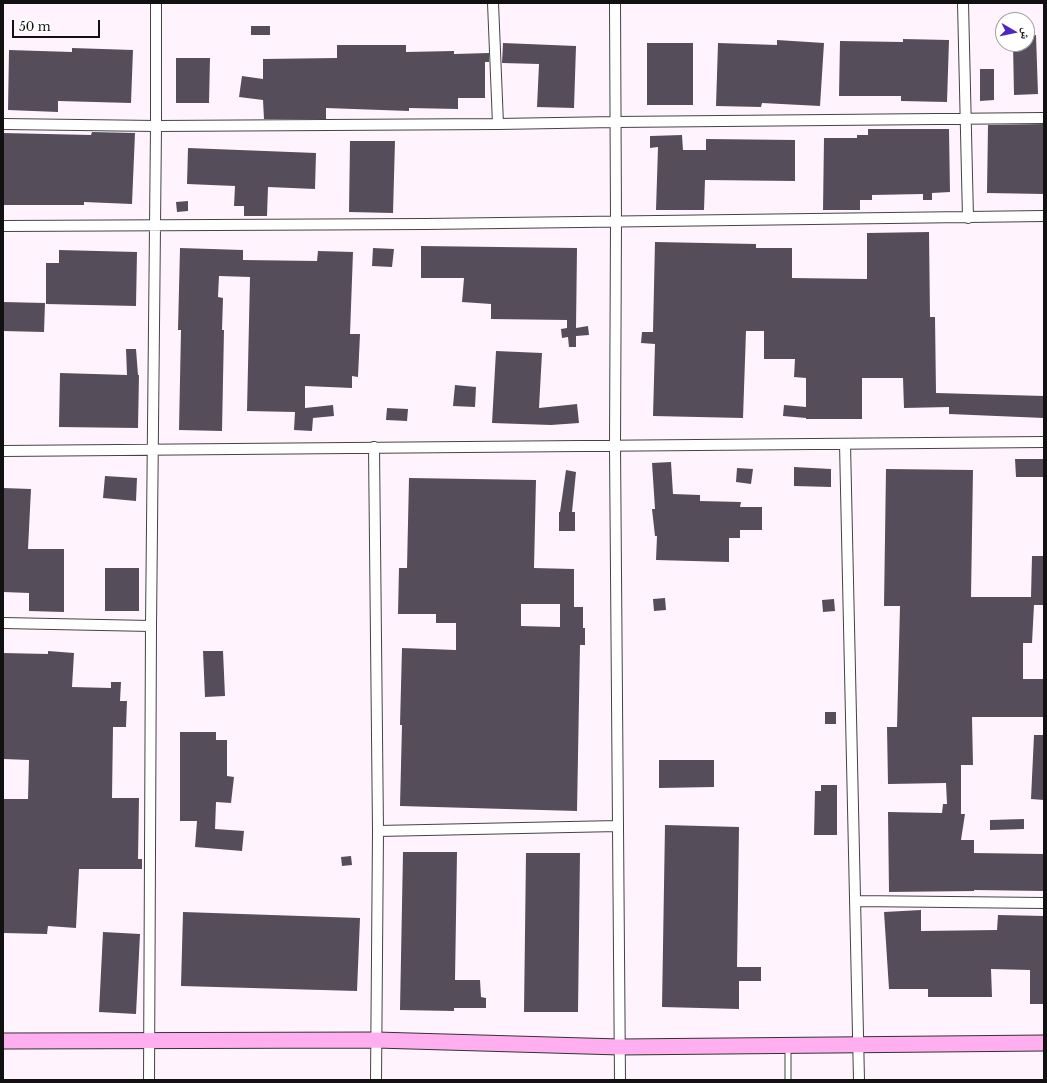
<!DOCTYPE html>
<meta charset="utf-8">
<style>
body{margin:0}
#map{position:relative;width:1047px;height:1083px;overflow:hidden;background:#fff4fe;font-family:"Libre Baskerville","Noto Naskh Arabic",serif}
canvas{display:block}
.frame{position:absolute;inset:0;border:4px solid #111;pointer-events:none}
.north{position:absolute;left:995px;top:12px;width:40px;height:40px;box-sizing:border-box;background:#fff;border:1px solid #a0a0a0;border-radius:50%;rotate:99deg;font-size:11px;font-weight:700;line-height:16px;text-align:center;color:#111}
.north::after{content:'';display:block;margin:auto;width:14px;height:18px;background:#4e26c3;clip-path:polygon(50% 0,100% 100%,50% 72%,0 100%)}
.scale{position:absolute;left:12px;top:20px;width:88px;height:18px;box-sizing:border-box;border:2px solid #111;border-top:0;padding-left:5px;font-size:12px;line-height:14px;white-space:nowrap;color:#111;-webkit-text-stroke:3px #fff;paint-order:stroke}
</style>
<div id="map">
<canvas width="1047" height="1083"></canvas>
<div class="frame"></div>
<div class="north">ش</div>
<div class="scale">50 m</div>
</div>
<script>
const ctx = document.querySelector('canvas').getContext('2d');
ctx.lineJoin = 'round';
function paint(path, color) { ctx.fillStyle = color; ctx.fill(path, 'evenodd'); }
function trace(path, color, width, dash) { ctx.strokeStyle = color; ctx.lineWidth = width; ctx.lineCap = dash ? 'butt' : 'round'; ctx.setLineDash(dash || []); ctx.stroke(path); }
const building = new Path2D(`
 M251,26H270V35H251Z
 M1036,35L1038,94L1014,95L1013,44H1027V36Z
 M903,39L949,40L947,102L901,101V96H839L840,41L903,42Z
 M777,40L824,43L820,106L762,103L761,107L716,106L718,43L777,45Z
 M503,43L576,46L574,108L537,107L539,64L502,63Z
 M647,43H693V105H647Z
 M337,45H406V52L454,51V54L489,53V62H485V98H458V109L409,108V111L326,108V119H264L263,100L239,97L242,76L263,79V59L337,58Z
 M72,48L133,50L131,103L58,101V112L8,110L9,50L72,52Z
 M176,58H210L209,103H176Z
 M980,69H994V100L980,101Z
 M1044,124V194L987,193L988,125Z
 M868,129H949L950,192L932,193V200H923V194L872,195V200H860V210H823L824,138H857V135H868Z
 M92,132L135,133L132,204L84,202V205H3V133L91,135Z
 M682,135L683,150H706V139L795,140V181L705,180L704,210H656L658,147L650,148V136Z
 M350,141H395L393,213L349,212Z
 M188,148L316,153L315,189L268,187L267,216H244V206H234L235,186L187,184Z
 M188,201V211L177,212L176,202Z
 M929,232L930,317H935L936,393L1044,396V418L949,414V407L904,408L903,378H862V419H806V418L783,416L784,405L806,407V378L794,377L795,359H764V331H746L743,418L653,416L655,344L641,343L642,332H653L655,242L756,244V248H792V278L867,279V233Z
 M421,246L577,248L576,328L588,326L589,335L576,336V347H569L568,337L562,338L561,329L567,328V320L491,319V304L462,302L464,278H421Z
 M180,248L243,250V260L317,261L318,251L353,252L350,334H360L358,377L352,376V388L305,386V408L333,405L334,416L313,418L312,431L294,430L295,412L247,411L250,277L219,276L218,297L223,298L222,330H224L222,431L179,430L181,330H178Z
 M373,248L394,249L392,267L372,266Z
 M59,250L137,252L136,306L46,304V263H59Z
 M3,302L45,303L44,332L3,331Z
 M126,349H136L138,375H139L138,428L59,427L60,373L127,375Z
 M496,351L542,353L539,408L577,404L579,423L551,425L492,423Z
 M455,385L476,387L475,407L453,406Z
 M387,408L408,409L407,421L386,420Z
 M1015,459H1044V477H1016Z
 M671,462L673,494L700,495V501L741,502L740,507H762V530H740V538H729V562L656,560L657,536H655L652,509H655L652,463Z
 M794,467L831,469V487L794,486Z
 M737,468L753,469L751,484L736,482Z
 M886,469L973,470L971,597H1031L1032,556H1044V605H1034L1032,643H1023V679H1044V717H972L973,765H961V814H965L961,840H974V853L1044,854V891L974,890V891L889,892L888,812L942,813L943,804H947L946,783L888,784L887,727H897L900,606H884Z
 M566,470L576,472L572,512H575V531H559V512H560Z
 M105,476L137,478L136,501L103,498Z
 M409,478L536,480L534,568L574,569V607H583V628H585V645H580L577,811L400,806L402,725H400L402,648L456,650V623H436V614H398L399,568H407ZM521,604H560V627L521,626Z
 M3,488L31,489L28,549H64V612L29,611V593L3,592Z
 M105,568H139V611H105Z
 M665,598L666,610L654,611L653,599Z
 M834,599L835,611L823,612L822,600Z
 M48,651L74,653L72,687L111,688V682H121L120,701H127L126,727H113L112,798H139L138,859H142V869H79L76,928L48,926L47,934L3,933V799H28L29,760L3,759V653L48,654Z
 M203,651H223L225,696L205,697Z
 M825,712H836V724H825Z
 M180,732H216V740H227V776L234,777L231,803L216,802L215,829L244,831L242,851L195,847L197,821H180Z
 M1034,735H1044V800L1031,799Z
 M659,760H714V787L659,788Z
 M821,785H837V835H814L815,791H821Z
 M1024,819V829L990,830V820Z
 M665,825L739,827L737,967H761V981H739V1009L662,1007Z
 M403,852H457L455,980H480L481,997L486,998V1008H454V1011L400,1010Z
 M526,853H580L578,1012H524Z
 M351,856L352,865L342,866L341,857Z
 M921,910V931L997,930L998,915L1044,916V1004H1030V970L991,969L992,997H928V989H889L884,912Z
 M183,912L360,918L357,991L181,986Z
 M103,932L140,934L136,1014L99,1012Z`);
const lane = new Path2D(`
 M788,1080V1046`);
const street = new Path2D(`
 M493,3L498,124
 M615,3L616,221L615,446L620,1080
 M963,3L968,218
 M3,124L156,126L498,124L615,122L1044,118
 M3,226L425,224L1044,216
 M845,444L859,1080
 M374,447L378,831L376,1080
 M3,451L1044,442
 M3,623L151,626
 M378,831L618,826
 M856,901L1044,903
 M149,1080L151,626L156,126V3`);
const secondary = new Path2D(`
 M3,1041L376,1040L620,1047L1044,1043`);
paint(building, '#564d5a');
trace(lane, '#444', 7);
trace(street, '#444', 12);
trace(secondary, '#333', 17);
trace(lane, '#fff', 5);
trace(street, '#fff', 10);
trace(secondary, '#ffafef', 15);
</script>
